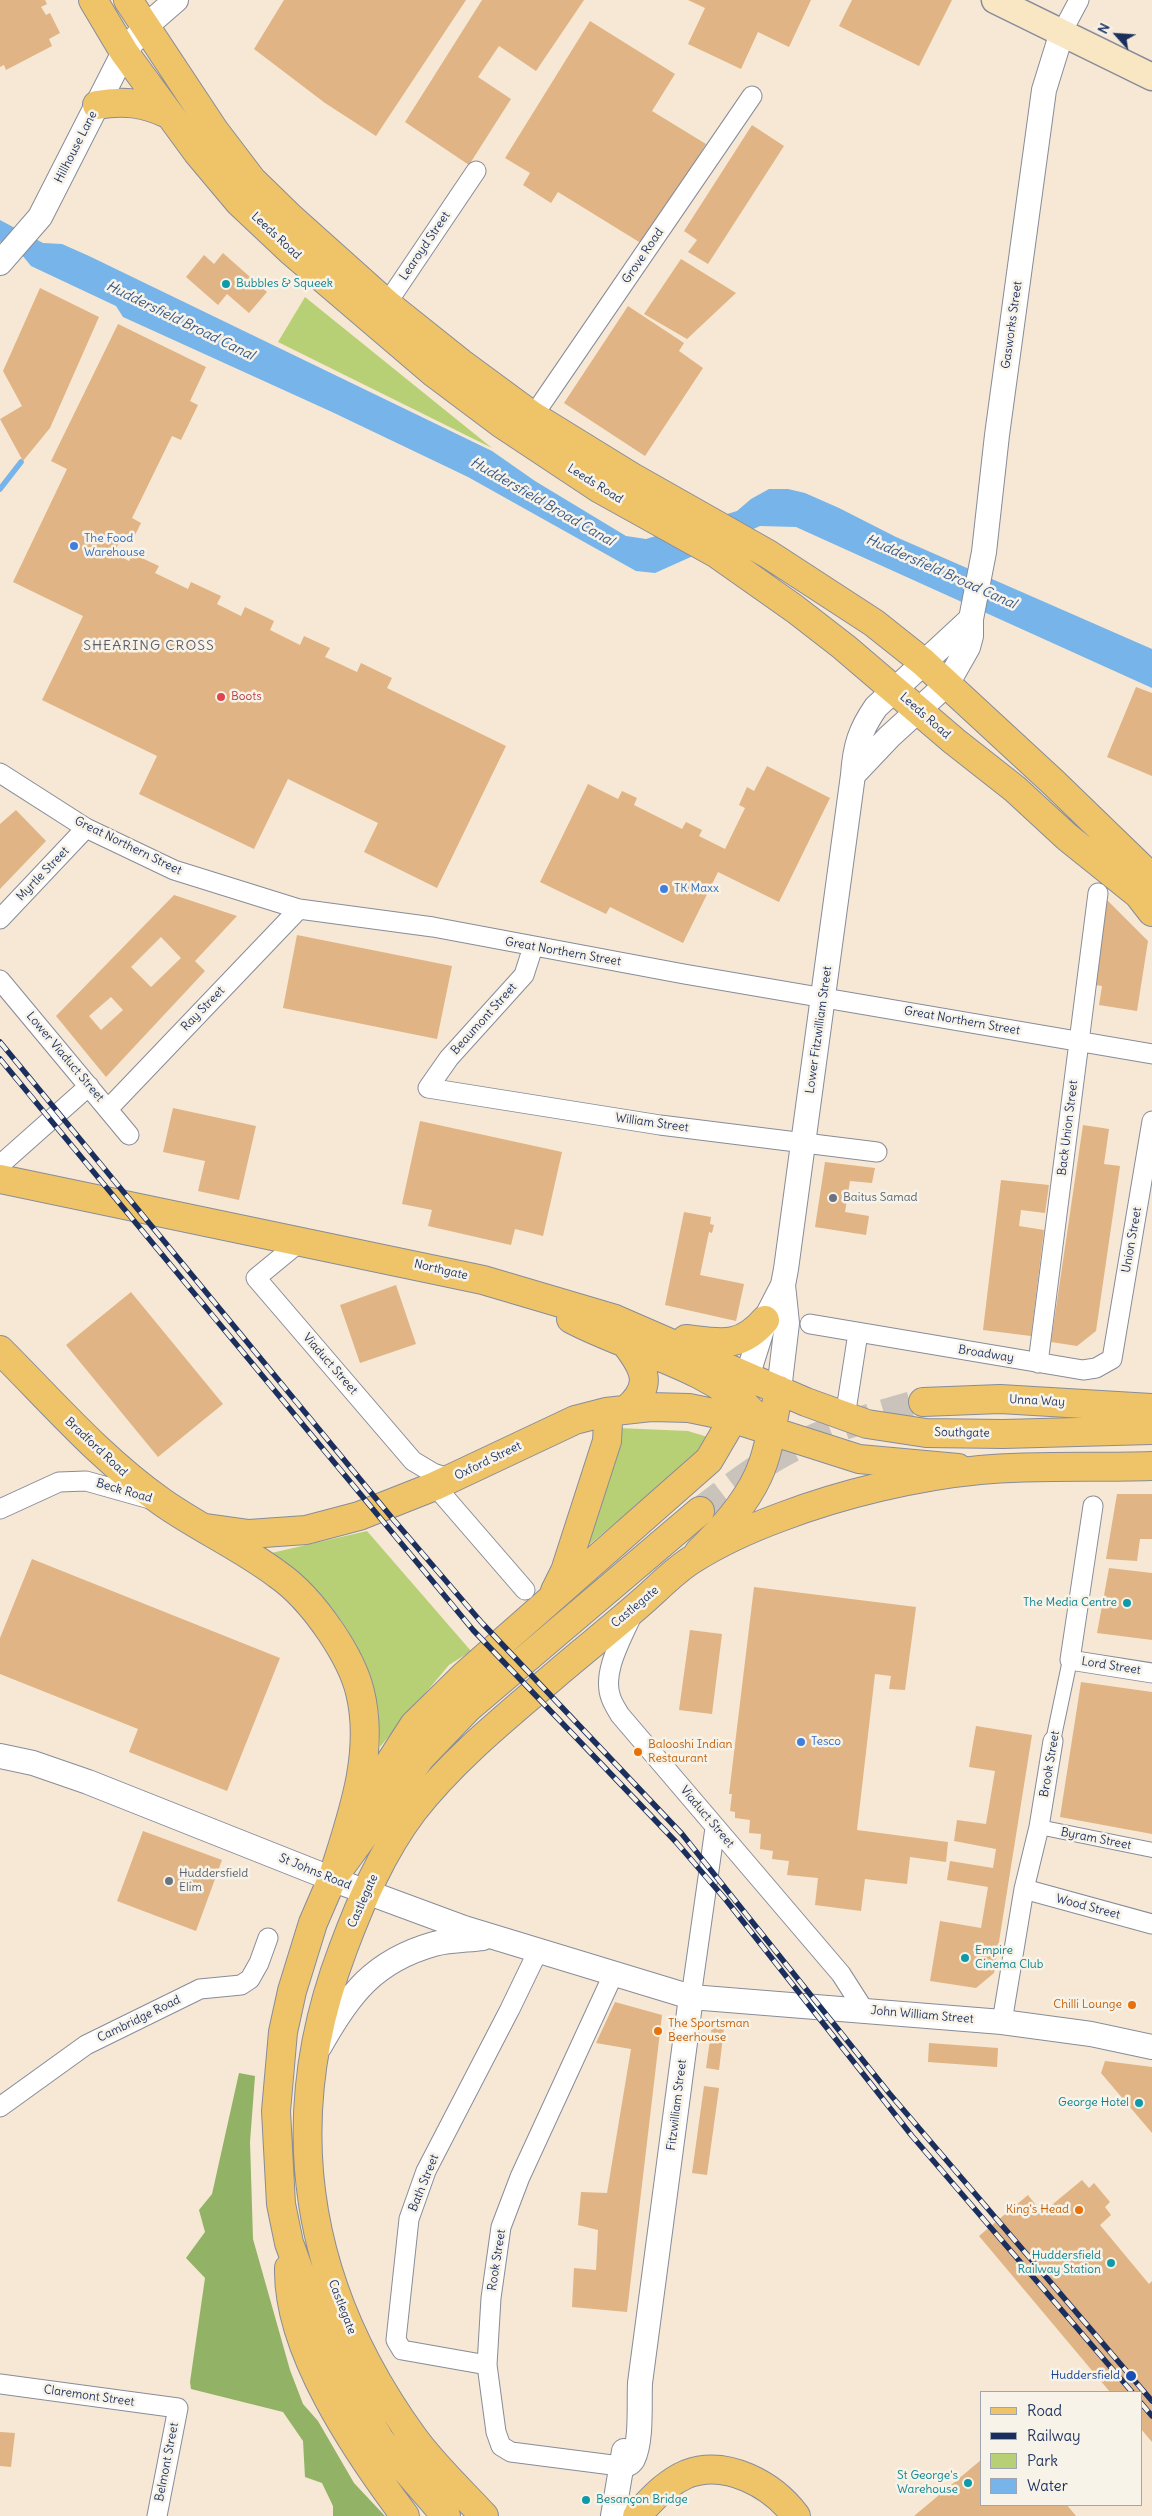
<!DOCTYPE html>
<meta charset="utf-8">
<style>
body{margin:0}
#map{position:relative;width:1152px;height:2516px;overflow:hidden;background:#f6e8d4;font-family:Delius,sans-serif}
canvas{display:block}
.legend{position:absolute;left:980px;top:2391px;width:162px;height:115px;box-sizing:border-box;background:#f7f3e8;border:1px solid #9fa5b1;margin:0;padding:6px 9px;list-style:none;font-size:15px;color:#1b2f5e}
.legend li{display:flex;align-items:center;gap:10px;height:25px}
.legend b{width:25px;border:1px solid #9fa5b1}
.north{position:absolute;left:1092px;top:10px;width:50px;height:50px;-webkit-text-stroke:4px #f7f3e8;paint-order:stroke;rotate:296deg;font-size:14px;font-weight:700;line-height:20px;text-align:center;color:#1b2f5e}
.north::after{content:'';display:block;margin:auto;width:18px;height:22px;background:#1b2f5e;clip-path:polygon(50% 0,100% 100%,50% 72%,0 100%)}
</style>
<div id="map">
<canvas width="1152" height="2516"></canvas>
<ul class="legend">
<li><b style="height:6px;background:#efc469"></b>Road</li>
<li><b style="height:6px;background:#1b2f5e"></b>Railway</li>
<li><b style="height:14px;background:#b8d075"></b>Park</li>
<li><b style="height:14px;background:#76b4e9"></b>Water</li>
</ul>
<div class="north">N</div>
</div>
<script>
const ctx = document.querySelector('canvas').getContext('2d');
ctx.lineJoin = 'round';
function paint(path, color) { ctx.fillStyle = color; ctx.fill(path, 'evenodd'); }
function trace(path, color, width, dash) { ctx.strokeStyle = color; ctx.lineWidth = width; ctx.lineCap = dash ? 'butt' : 'round'; ctx.setLineDash(dash || []); ctx.stroke(path); }
function label(font, color, halo, rows, align = 'center') {
  ctx.font = font + ' Delius,sans-serif'; ctx.lineWidth = 5; ctx.setLineDash([]); ctx.textBaseline = 'middle'; ctx.strokeStyle = halo; ctx.fillStyle = color; for (const [text, x, y, turn = 0] of rows) {
    ctx.save(); ctx.translate(x, y); ctx.rotate((+turn || 0) * Math.PI / 180); ctx.textAlign = isNaN(turn) ? turn : align; if (halo) ctx.strokeText(text, 0, 0); ctx.fillText(text, 0, 0); ctx.restore();
  }
}
const green = new Path2D(`
 M305,297L492,448L278,342Z
 M619,1428L688,1431L711,1438L696,1455L583,1550L621,1442Z
 M367,1531L471,1651L449,1665L380,1747C379,1735 379,1721 378,1709C377,1699 372,1689 369,1679C351,1620 319,1586 267,1554Z`);
const forest = new Path2D(`
 M239,2073L255,2076L250,2142L253,2239L290,2370L303,2404L318,2421L354,2483L385,2516H333V2506L322,2483L305,2477L303,2441L283,2412L191,2389L190,2382L205,2278L186,2258L205,2232L199,2210L212,2194Z`);
const water = new Path2D(`
 M0,220L43,243L62,244L89,256L492,451L535,481L626,536L646,539L737,511L751,499L769,489H788L805,493L839,508L896,537L1152,649V688L796,527L760,526L655,573L636,571L468,477L332,412L123,317L116,306L31,266L22,255L0,242Z`);
const stream = new Path2D(`
 M0,489L21,462`);
const building = new Path2D(`
 M0,0H45L47,4L41,7L46,15L50,13L60,33L49,39L52,46L6,70L4,65L0,67Z
 M284,0H466L376,136L325,103L254,49Z
 M482,0H584L536,71L499,46L478,77L511,99L469,165L405,122Z
 M688,0H811L789,47L758,32L741,69L688,44L705,8Z
 M852,0H952L919,66L839,26Z
 M590,21L675,74L652,111L706,144L644,245L558,192L551,203L523,185L530,173L505,158Z
 M752,125L784,146L708,264L688,252L697,240L684,231Z
 M223,253L267,292L249,313L227,294L218,305L186,277L204,255L214,264Z
 M681,259L736,293L687,339L644,314Z
 M40,288L99,317L50,428L23,461L0,419L22,406L3,371Z
 M628,306L684,343L679,351L703,368L645,456L564,403Z
 M118,324L206,367L190,401L198,405L181,440L172,436L132,518L141,523L133,539L123,534L114,553L129,561L133,554L159,566L155,573L188,589L191,582L221,596L217,604L241,616L245,607L274,621L270,630L300,645L304,636L330,648L325,657L357,672L361,663L392,678L387,688L506,746L437,888L364,852L378,823L288,779L254,849L139,794L157,756L42,700L83,616L13,582L67,469L51,461Z
 M1136,687L1152,693V776L1107,757Z
 M767,766L830,798L779,902L718,872L683,943L610,907L606,914L540,882L588,784L618,799L622,791L637,798L634,805L682,829L686,822L702,830L699,836L725,849L745,808L739,805L747,787L754,791Z
 M16,810L46,841L0,889V824Z
 M174,895L237,916L195,961L205,971L106,1077L56,1016ZM161,937L181,958L151,987L131,967ZM111,997L123,1010L101,1030L89,1016Z
 M1102,895L1148,941L1137,1011L1099,1005L1102,986L1088,984Z
 M297,935L452,966L437,1039L283,1008Z
 M173,1108L256,1126L239,1200L198,1191L205,1161L163,1152Z
 M420,1121L562,1152L543,1236L515,1229L511,1245L428,1226L432,1210L402,1204Z
 M1083,1125L1109,1129L1104,1164L1120,1166L1096,1331L1077,1346L1051,1342Z
 M825,1162L875,1168L872,1183L850,1181L845,1212L869,1216L866,1235L815,1227Z
 M1001,1180L1049,1185L1045,1213L1021,1210L1019,1226L1044,1230L1031,1336L983,1330Z
 M684,1212L711,1217L710,1224L714,1225L712,1233L709,1232L700,1275L744,1284L736,1321L665,1305Z
 M396,1285L416,1344L360,1363L340,1305Z
 M131,1292L223,1404L158,1457L66,1345Z
 M1117,1494H1152V1539H1140L1137,1561L1106,1559Z
 M32,1559L280,1658L227,1791L129,1752L138,1729L0,1674V1638Z
 M1109,1568L1152,1573V1640L1097,1633Z
 M754,1587L916,1607L905,1690L889,1689L891,1676L875,1674L857,1830L948,1842L946,1862L910,1857L907,1884L865,1879L861,1911L815,1905L818,1878L787,1875L789,1861L772,1859L773,1851L760,1849L761,1834L749,1833L750,1820L735,1818V1812L730,1811L732,1794H729Z
 M690,1630L722,1634L712,1714L679,1710Z
 M1081,1682L1152,1692V1834L1060,1817Z
 M976,1726L1032,1735L994,1973L976,1988L930,1981L940,1921L981,1928L988,1887L947,1880L950,1861L993,1868L996,1849L954,1841L957,1820L986,1824L995,1771L969,1767Z
 M143,1831L222,1860L196,1931L117,1901Z
 M615,2002L662,2015L627,2312L572,2307L574,2268L596,2270L598,2230L578,2225L581,2192L607,2193L631,2049L596,2043Z
 M712,2026L724,2028L719,2070L706,2068Z
 M929,2043L998,2048L997,2067L928,2062Z
 M1105,2061L1152,2067V2133L1101,2073Z
 M704,2086L719,2088L707,2175L692,2173Z
 M1082,2180L1089,2188L1094,2183L1110,2202L1105,2207L1111,2215L1100,2225L1149,2284L1152,2281V2442L1141,2429V2392H1110L979,2236L1028,2195L1042,2213Z
 M0,2432L15,2433L11,2467L0,2466Z
 M981,2460V2505H1067L1076,2516H914Z`);
const trunkTunnel = new Path2D(`
 M700,1511C725,1492 749,1473 776,1457C820,1431 873,1416 923,1402`);
const pedestrian = new Path2D(`
 M1053,1741L1070,1660
 M1039,1827L1152,1850`);
const minor = new Path2D(`
 M1062,32L1079,0
 M381,312L476,171
 M533,416L752,96
 M0,773L86,828L174,870L299,909L433,927L684,974L1152,1054
 M0,919L86,828
 M533,947L524,975L449,1058L428,1088L660,1125L877,1152
 M0,980L129,1135
 M108,1109L299,909
 M0,1165L89,1086
 M301,1241L256,1278L413,1461L433,1473L451,1479
 M810,1324L1083,1370L1096,1368L1112,1359L1152,1121
 M1038,1363L1098,893
 M845,1417L858,1333
 M435,1486L525,1590
 M1093,1506L1070,1660L1152,1673
 M0,1509L59,1482L86,1481L150,1499
 M633,1613C623,1637 601,1672 611,1698C613,1704 617,1710 620,1715L841,1974L864,2010
 M1024,1889L1152,1924
 M613,1975L520,2177L501,2227L491,2298L487,2365L496,2432L501,2446L511,2452L620,2466
 M691,1997L715,1828
 M1002,2022L1024,1889L1039,1827L1053,1741
 M0,2107L86,2045L200,1989L241,1985L250,1979L259,1963L268,1938
 M487,2365L402,2350L396,2340L409,2219L426,2171L510,2009L538,1951
 M0,2384L178,2408L157,2516`);
const tertiary = new Path2D(`
 M0,263L40,217L124,52L145,27L176,0
 M853,775L889,737L947,684L968,647L971,636V619L984,552L997,435L1044,90L1062,32
 M747,1377L765,1320L783,1285L786,1269L853,775C855,746 860,730 876,707L971,619
 M779,1390L787,1323L783,1285
 M0,1756L33,1763L88,1782L345,1884L464,1928L691,1997L1002,2022L1091,2034L1152,2047
 M320,2046C349,1994 374,1961 434,1944C449,1940 467,1940 483,1938
 M620,2466C626,2465 630,2464 633,2459C642,2441 639,2403 640,2383L691,1997
 M613,2516L624,2451`);
const secondary = new Path2D(`
 M995,0L1152,77`);
const primary = new Path2D(`
 M93,0L124,52L197,152L239,202L291,251L434,373L502,424L600,489L717,554L795,609L844,647L954,741L1015,789L1067,837L1138,894L1152,912
 M128,0L214,130L252,180L291,218L387,304L461,363L533,416L632,477L768,554L874,623L923,662L1054,783L1152,878
 M97,105C124,100 144,103 168,114
 M0,1179L483,1280L615,1319L806,1402L867,1424L926,1433L1003,1434L1152,1430
 M571,1319C629,1350 707,1365 752,1412
 M686,1339C720,1343 740,1349 765,1320
 M626,1344C646,1370 653,1386 627,1409
 M0,1350C53,1403 101,1459 162,1502C199,1528 241,1547 277,1574C299,1589 316,1610 331,1632C343,1650 355,1671 360,1692C375,1753 352,1816 334,1873
 M206,1528L249,1534L306,1530L359,1516L435,1486L575,1420L606,1412L651,1407L689,1408L718,1414L859,1459L958,1468
 M699,1552C722,1529 744,1506 758,1476C770,1450 773,1418 779,1390
 M555,1591L565,1571L607,1441L608,1423L606,1412
 M363,1815L385,1770L414,1725L465,1675L709,1460L733,1419L747,1377`);
const trunk = new Path2D(`
 M923,1402L1000,1399L1152,1408
 M289,2268C287,2350 357,2452 405,2516
 M446,2516L380,2440L346,2383L311,2303L289,2243L281,2204L276,2111L283,2032L292,1991L313,1923L332,1879L421,1757L468,1708L700,1511
 M484,2516C460,2490 433,2465 413,2437C305,2287 277,2123 343,1949C361,1901 382,1852 413,1811C455,1757 510,1714 561,1670C588,1647 616,1625 643,1601C659,1587 675,1570 693,1559C720,1542 751,1528 781,1517C841,1494 916,1476 980,1470C1037,1465 1095,1468 1152,1466
 M637,2516C650,2500 668,2482 687,2474C727,2459 773,2485 796,2516`);
const rail = new Path2D(`
 M0,1042L392,1518L482,1623L682,1834L889,2093L1152,2401
 M0,1059L473,1630L676,1842L726,1900L912,2136L1132,2392
 M1141,2403L1152,2416`);
const markers = [
 [226,284,5,"#0f9aa8"],
 [74,546,5,"#3f7fe0"],
 [221,697,5,"#e0444e"],
 [664,889,5,"#3f7fe0"],
 [833,1198,5,"#6b7280"],
 [1127,1603,5,"#0f9aa8"],
 [801,1742,5,"#3f7fe0"],
 [638,1752,5,"#e8710a"],
 [169,1881,5,"#6b7280"],
 [965,1958,5,"#0f9aa8"],
 [1132,2005,5,"#e8710a"],
 [658,2031,5,"#e8710a"],
 [1139,2103,5,"#0f9aa8"],
 [1079,2210,5,"#e8710a"],
 [1111,2263,5,"#0f9aa8"],
 [1131,2376,6,"#1a4fb4"],
 [968,2483,5,"#0f9aa8"],
 [586,2500,5,"#0f9aa8"]
];
const streetNames = [
 ["Hillhouse Lane",76,147,-63],
 ["Leeds Road",276,236,43],
 ["Learoyd Street",425,246,-56],
 ["Grove Road",643,256,-56],
 ["Gasworks Street",1012,325,-82],
 ["Leeds Road",595,484,32],
 ["Leeds Road",925,716,41],
 ["Great Northern Street",128,846,26],
 ["Myrtle Street",43,874,-46],
 ["Great Northern Street",563,952,10],
 ["Ray Street",203,1009,-46],
 ["Beaumont Street",484,1019,-48],
 ["Great Northern Street",962,1021,10],
 ["Lower Fitzwilliam Street",819,1030,-82],
 ["Lower Viaduct Street",65,1057,50],
 ["William Street",652,1123,8],
 ["Back Union Street",1068,1128,-83],
 ["Union Street",1132,1240,-80],
 ["Northgate",441,1270,13],
 ["Broadway",986,1354,9],
 ["Viaduct Street",330,1364,49],
 ["Unna Way",1037,1401,3],
 ["Southgate",962,1433,1],
 ["Bradford Road",96,1447,43],
 ["Oxford Street",488,1461,-26],
 ["Beck Road",124,1491,16],
 ["Castlegate",635,1607,-40],
 ["Lord Street",1111,1666,9],
 ["Brook Street",1050,1764,-80],
 ["Viaduct Street",707,1817,50],
 ["Byram Street",1096,1839,11],
 ["St Johns Road",315,1872,22],
 ["Castlegate",363,1901,-66],
 ["Wood Street",1088,1907,15],
 ["John William Street",922,2015,5],
 ["Cambridge Road",139,2019,-26],
 ["Fitzwilliam Street",677,2105,-83],
 ["Bath Street",424,2183,-68],
 ["Rook Street",497,2260,-81],
 ["Castlegate",342,2307,69],
 ["Claremont Street",89,2396,8],
 ["Belmont Street",167,2462,-79]
];
const cultureNames = [
 ["Bubbles & Squeek",236,284,"left"],
 ["The Media Centre",1117,1603],
 ["Empire",975,1951,"left"],
 ["Cinema Club",975,1965,"left"],
 ["George Hotel",1129,2103],
 ["Huddersfield",1101,2256],
 ["Railway Station",1101,2270],
 ["St George's",958,2476],
 ["Warehouse",958,2490],
 ["Besançon Bridge",596,2500,"left"]
];
const shopNames = [
 ["The Food",84,539],
 ["Warehouse",84,553],
 ["TK Maxx",674,889],
 ["Tesco",811,1742]
];
const healthNames = [
 ["Boots",231,697]
];
const worshipNames = [
 ["Baitus Samad",843,1198],
 ["Huddersfield",179,1874],
 ["Elim",179,1888]
];
const foodNames = [
 ["Balooshi Indian",648,1745],
 ["Restaurant",648,1759],
 ["Chilli Lounge",1122,2005,"right"],
 ["The Sportsman",668,2024],
 ["Beerhouse",668,2038],
 ["King's Head",1069,2210,"right"]
];
const transitNames = [
 ["Huddersfield",1120,2376]
];
const waterNames = [
 ["Huddersfield Broad Canal",180,321,26],
 ["Huddersfield Broad Canal",542,502,30],
 ["Huddersfield Broad Canal",941,572,24]
];
const neighbourhoodNames = [
 ["SHEARING CROSS",149,646]
];
paint(green, '#b8d075');
paint(forest, '#92b266');
paint(water, '#76b4e9');
trace(stream, '#76b4e9', 5.5);
paint(building, '#e0b484');
trace(trunkTunnel, '#cac3bc', 28, [28, 14]);
trace(pedestrian, '#888c99', 16);
trace(minor, '#888c99', 21);
trace(tertiary, '#888c99', 26);
trace(secondary, '#888c99', 29);
trace(primary, '#888c99', 30);
trace(trunk, '#888c99', 30);
trace(pedestrian, '#fff', 14);
trace(minor, '#fff', 19);
trace(tertiary, '#fff', 24);
trace(secondary, '#f9e7c3', 26);
trace(primary, '#efc469', 28);
trace(trunk, '#efc469', 28);
trace(rail, '#1b2f5e', 5.5);
trace(rail, '#f7f3e8', 4, [11]);
for (const [x, y, r, color] of markers) { const dot = new Path2D(); dot.arc(x, y, r, 0, 2 * Math.PI); ctx.fillStyle = color; ctx.fill(dot); trace(dot, '#f7f3e8', 2); }
label('12px', '#1b2f5e', '#f7f3e8', streetNames);
label('12px', '#0d838f', '#f7f3e8', cultureNames, 'right');
label('12px', '#366cbe', '#f7f3e8', shopNames, 'left');
label('12px', '#be3a42', '#f7f3e8', healthNames, 'left');
label('12px', '#5b616d', '#f7f3e8', worshipNames, 'left');
label('12px', '#c56008', '#f7f3e8', foodNames, 'left');
label('12px', '#164399', '#f7f3e8', transitNames, 'right');
label('italic 14px', '#365788', '#f7f3e8', waterNames);
ctx.letterSpacing = '1px';
label('14px', '#605e6b', '#f7f3e8', neighbourhoodNames);
ctx.letterSpacing = '0px';
</script>
